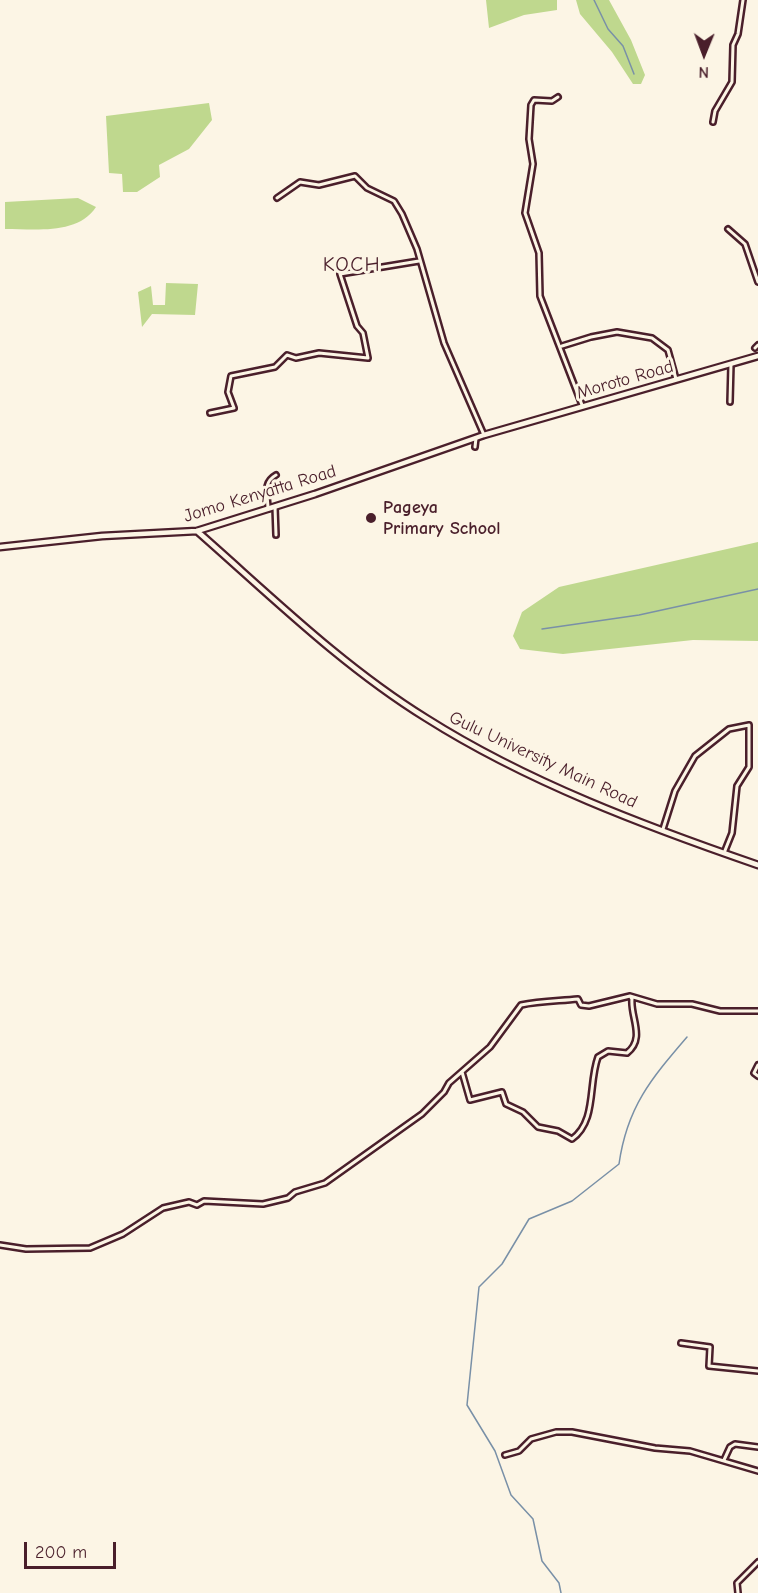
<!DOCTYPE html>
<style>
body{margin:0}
#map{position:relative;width:758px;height:1593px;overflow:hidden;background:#fcf5e5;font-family:"Comic Neue",sans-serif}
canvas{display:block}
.north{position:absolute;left:674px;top:24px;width:60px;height:60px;-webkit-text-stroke:4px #fcf5e5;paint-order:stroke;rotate:181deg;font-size:16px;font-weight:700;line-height:24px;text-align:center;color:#4a1f2b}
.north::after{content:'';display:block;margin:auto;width:21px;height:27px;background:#4a1f2b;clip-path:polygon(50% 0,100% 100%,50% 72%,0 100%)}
.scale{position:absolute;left:24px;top:1542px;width:92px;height:27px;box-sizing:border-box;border:3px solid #4a1f2b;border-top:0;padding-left:8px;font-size:18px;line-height:21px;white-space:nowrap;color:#4a1f2b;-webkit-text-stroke:4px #fcf5e5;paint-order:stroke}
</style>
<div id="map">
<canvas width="758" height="1593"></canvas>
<div class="north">N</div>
<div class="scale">200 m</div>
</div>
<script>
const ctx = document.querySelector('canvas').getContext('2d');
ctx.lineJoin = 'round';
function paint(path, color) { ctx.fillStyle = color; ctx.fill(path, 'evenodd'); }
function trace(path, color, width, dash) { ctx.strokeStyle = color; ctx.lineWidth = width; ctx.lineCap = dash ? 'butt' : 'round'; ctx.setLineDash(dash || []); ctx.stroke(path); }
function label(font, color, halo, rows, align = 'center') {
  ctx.font = font + ' "Comic Neue",sans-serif'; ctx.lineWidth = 6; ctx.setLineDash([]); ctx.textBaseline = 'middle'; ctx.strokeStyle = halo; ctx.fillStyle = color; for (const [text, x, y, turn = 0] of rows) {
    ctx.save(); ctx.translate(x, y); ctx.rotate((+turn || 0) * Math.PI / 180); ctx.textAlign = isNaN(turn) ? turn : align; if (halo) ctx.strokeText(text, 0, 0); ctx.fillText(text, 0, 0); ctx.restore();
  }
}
const green = new Path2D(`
 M486,0H557V10L524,15L489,28Z
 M576,0H609L631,40L645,75L641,84H633L612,52L580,14Z
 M209,103L212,120L189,149L159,165L160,177L137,192H123L122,174L109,173L106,116Z
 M78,198L96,207C78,235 35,229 5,229V202Z
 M166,283L198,284L195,315L152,314L142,327L138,292L151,286L153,305H165Z
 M758,542V641L693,640L563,654L520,649L513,636L522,612L559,587Z`);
const stream = new Path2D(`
 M594,0L608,29L623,46L634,74
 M542,629L639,615L758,589
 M561,1593L559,1583L542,1561L533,1519L511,1495L495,1451L467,1405L479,1287L502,1264L529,1219L572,1201L619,1164C627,1107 651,1079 687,1037`);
const street = new Path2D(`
 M558,97L552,101L534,100L531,105L529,139L533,164L525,213L539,253L540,296L582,405
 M713,122L715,111L732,82L733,45L738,34L743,0
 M277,198L300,182L319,185L355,176L367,188L394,201L402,214L417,249L444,343L484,435
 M728,229L745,244L758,282
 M562,346L591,337L617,332L652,338L668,350L676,379
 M755,348L758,345
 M730,402L731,364
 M210,413L234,408L228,392L231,376L275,367L287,355L296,358L319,353L368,358L363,333L357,326L340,274L419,261
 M475,447L476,438
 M275,507L276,535
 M268,509C268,495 262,483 276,475
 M663,829L675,791L695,756L729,729L749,725V767L737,786L732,833L724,853
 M630,996L657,1004H692L720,1011H758
 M758,1065L754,1073L758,1076
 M0,1245L26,1249L90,1248L123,1234L163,1208L189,1202L197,1205L204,1201L263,1204L288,1198L295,1192L325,1183L422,1114L444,1092L449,1083L490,1047L521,1005C540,1001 559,1001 578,999L581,1005L589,1006L630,996L632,999C630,1017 646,1038 627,1053L608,1051L598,1057C588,1084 597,1121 572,1139L558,1131L538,1127L523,1112L506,1104L502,1092L470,1100L462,1072
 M681,1343L710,1347L709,1366L758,1371
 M505,1455L519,1451L531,1439L556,1432H572L655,1448L690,1451L758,1471
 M724,1460L730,1447L735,1444L758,1447
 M738,1593L737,1583L758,1562`);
const secondary = new Path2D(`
 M197,531C271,596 342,666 426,718C527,782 645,826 758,865
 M0,547L102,536L197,531L315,494L484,435L758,356`);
const markers = [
 [371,518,6,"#4a1f2b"]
];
const streetNames = [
 ["Moroto Road",625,380,-16],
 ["Jomo Kenyatta Road",260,494,-17],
 ["Gulu University Main Road",543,760,25]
];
const poiNames = [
 ["Pageya",383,508],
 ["Primary School",383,529]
];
const quarterNames = [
 ["KOCH",352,265]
];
paint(green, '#bfd88e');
trace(stream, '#7990a7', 1.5);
trace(street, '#4a1f2b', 8);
trace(secondary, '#4a1f2b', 9);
trace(street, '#fcf5e5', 3);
trace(secondary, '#fcf5e5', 4.5);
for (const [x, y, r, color] of markers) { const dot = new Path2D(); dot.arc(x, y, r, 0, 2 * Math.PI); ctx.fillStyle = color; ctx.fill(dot); trace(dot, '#fcf5e5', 2); }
label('18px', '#4a1f2b', '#fcf5e5', streetNames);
label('bold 18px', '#4a1f2b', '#fcf5e5', poiNames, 'left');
ctx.letterSpacing = '1.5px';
label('21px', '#4a1f2b', '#fcf5e5', quarterNames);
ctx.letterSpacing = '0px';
</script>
